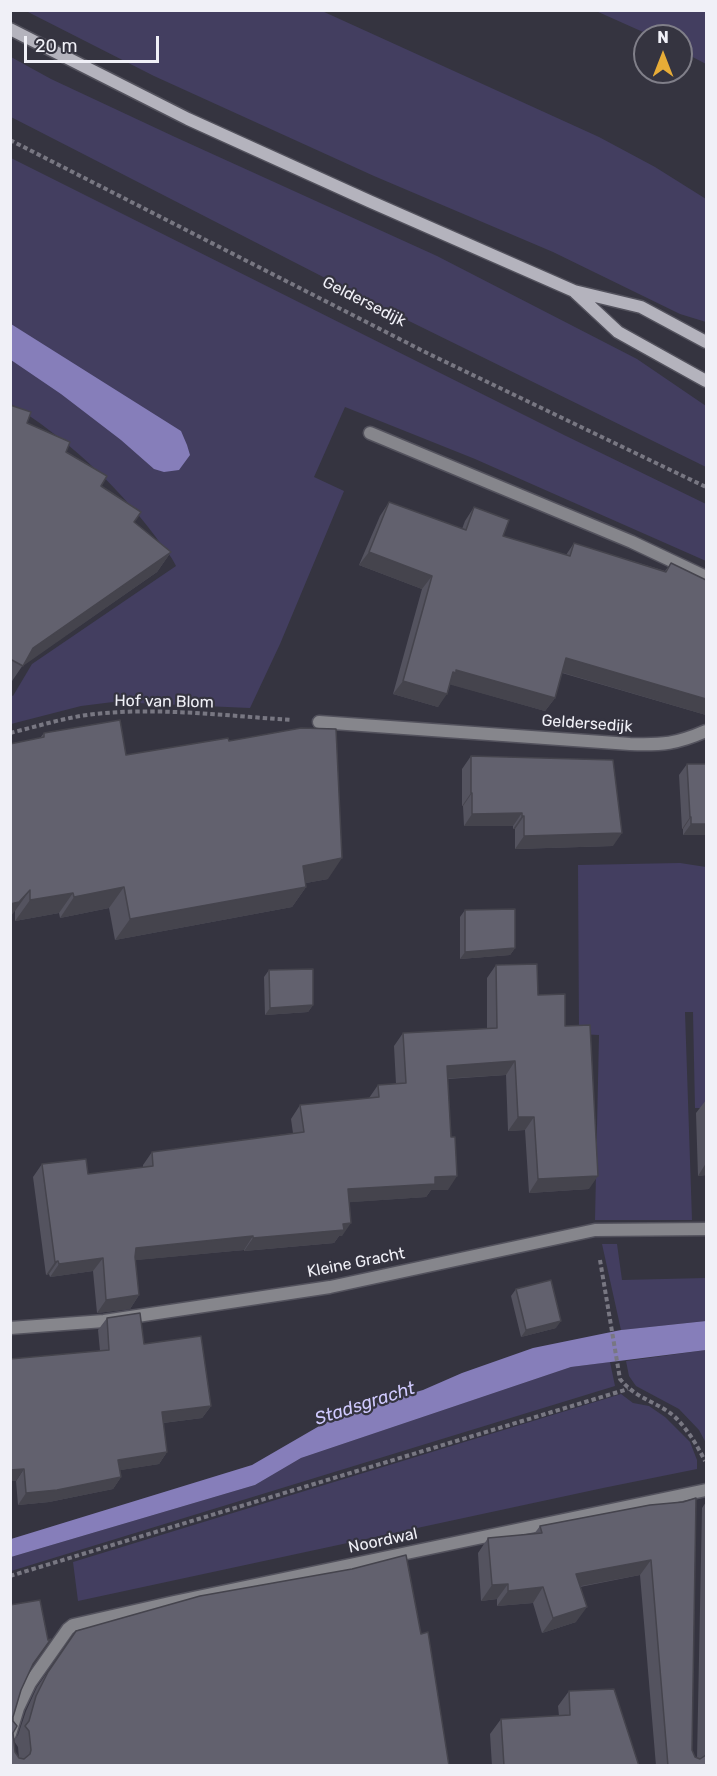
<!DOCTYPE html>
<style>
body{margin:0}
#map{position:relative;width:717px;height:1776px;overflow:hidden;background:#353440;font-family:Rubik,sans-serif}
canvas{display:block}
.frame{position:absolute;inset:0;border:12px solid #f0f0f7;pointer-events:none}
.north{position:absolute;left:633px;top:24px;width:60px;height:60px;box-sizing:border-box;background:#353440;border:2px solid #807f89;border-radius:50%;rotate:0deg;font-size:16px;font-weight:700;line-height:24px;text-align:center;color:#f0f0f7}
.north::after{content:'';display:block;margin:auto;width:21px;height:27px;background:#e7ac37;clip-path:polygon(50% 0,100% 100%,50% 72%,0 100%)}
.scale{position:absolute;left:24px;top:36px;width:135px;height:27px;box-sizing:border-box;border:3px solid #f0f0f7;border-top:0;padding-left:8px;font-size:18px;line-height:21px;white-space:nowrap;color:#f0f0f7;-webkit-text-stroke:4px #353440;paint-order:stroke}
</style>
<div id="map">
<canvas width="717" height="1776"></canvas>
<div class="frame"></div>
<div class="north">N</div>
<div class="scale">20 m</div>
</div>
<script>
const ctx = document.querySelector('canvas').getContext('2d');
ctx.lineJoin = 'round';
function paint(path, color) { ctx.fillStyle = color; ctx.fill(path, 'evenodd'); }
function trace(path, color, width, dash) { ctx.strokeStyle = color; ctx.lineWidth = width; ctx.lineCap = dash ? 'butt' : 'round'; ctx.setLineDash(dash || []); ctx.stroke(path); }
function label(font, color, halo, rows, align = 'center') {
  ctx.font = font + ' Rubik,sans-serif'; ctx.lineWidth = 4.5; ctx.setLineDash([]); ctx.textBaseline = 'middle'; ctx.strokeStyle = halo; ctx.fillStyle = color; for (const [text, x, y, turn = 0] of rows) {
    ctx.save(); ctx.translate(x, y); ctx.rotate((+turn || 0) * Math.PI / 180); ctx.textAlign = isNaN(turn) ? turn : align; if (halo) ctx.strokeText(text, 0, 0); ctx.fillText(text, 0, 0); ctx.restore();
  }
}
const green = new Path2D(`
 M322,11L599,137L655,167L706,199V322L680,314L553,252L374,176L154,76L26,11Z
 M596,11H706V64L681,51V36H652Z
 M11,57L51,79L175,137L437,256L637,359L706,406V467L411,322L11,117Z
 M11,158L564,435L706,504V561L475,459L345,407L314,477L344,491L280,644L250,708L113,702L81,706L11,724V695L13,696L32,664L176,566C171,555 162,546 155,536C116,484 66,438 11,404Z
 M680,863L706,867V1108H695L693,1012H685L692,1220H595L599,1035L579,1034L578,865Z
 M602,1244H617L622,1280L706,1278V1321L621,1330Z
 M706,1350V1443L699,1430L679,1409L636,1386L629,1376L626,1361Z
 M610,1362L615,1386L11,1571V1557L255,1485L301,1458L571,1367Z
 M621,1394L633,1403L649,1406L665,1417L690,1442L697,1460V1469L603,1488L78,1601L73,1562Z`);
const water = new Path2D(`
 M11,324L181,431L187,445L190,455L179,470L164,472L154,469L121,440L61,394L11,360Z
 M706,1321V1350L571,1367L301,1458L255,1485L11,1557V1539L252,1465L340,1414L423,1390L462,1373L533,1348L621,1330Z`);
const path = new Path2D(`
 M10,140L427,353L706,487
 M10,733C39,726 66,717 95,714C160,707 227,716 292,720
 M600,1260L620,1379C636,1399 658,1402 675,1417C688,1430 697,1445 705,1461
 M10,1576L628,1389`);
const street = new Path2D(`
 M370,433L632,542L706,577
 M319,722L630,744C663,745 676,744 706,731
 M10,1328L104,1321L330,1287L595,1230L706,1229
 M10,1734L18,1708L30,1683L68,1629L73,1625L174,1602L706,1490`);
const secondary = new Path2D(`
 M10,29L188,119L369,201L574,291L641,307L706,342
 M575,292L618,332L706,381`);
const wall = new Path2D(`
 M10,405L27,423L66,452L134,522L171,552L157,572L23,665L10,684Z
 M389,502L462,529L465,521L474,507L503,536L566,555L574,543L665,571L671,563L706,580V715L562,673L555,698L545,711L450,684L438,707L393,694L422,589L359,565L380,516Z
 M44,733L126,755L229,741L328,879L306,883V887L292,907L115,940L109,908L60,918L59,913L15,921V911L40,738Z
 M471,756L613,846L515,849V829H513V826H464L463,806H462V769Z
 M687,764L706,835H683V829H682L679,775Z
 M465,910L515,948L510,955L460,959V917Z
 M496,965L538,995L565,1026L589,1189L529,1193L525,1130L508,1131L506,1075L448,1079V1190H431L426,1197L350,1202L342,1236H339L334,1243L244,1251V1250L135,1260L139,1295L130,1309L97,1313L93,1271L50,1277L49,1274L46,1275L33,1177L42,1164L88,1174L143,1167V1165L152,1152L293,1133L291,1119L300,1105L369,1098L378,1085L396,1084L394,1046L403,1033L487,1029V978Z
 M269,970L313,1005L308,1012L265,1015L264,977Z
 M706,1100V1175L698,1176L696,1113Z
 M516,1289L556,1328L521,1337L511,1296Z
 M107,1318L144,1344L211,1406L202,1418L163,1423L167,1452L159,1464L120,1470L121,1477L113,1489L49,1502L18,1505L16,1481L100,1351L98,1330Z
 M706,1502V1766H656L640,1575L580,1587L576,1622L542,1633L533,1603L497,1606V1599L481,1601L478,1553L488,1538L534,1534L540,1526L650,1505L692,1750L695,1757L697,1758L702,1508Z
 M10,1605L33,1664L21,1690L13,1717V1733L15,1752L19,1758L18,1747L14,1741L18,1735L26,1711L37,1687L76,1631L421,1634L10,1766Z
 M569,1691L639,1766H492L490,1734L501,1719L559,1716L558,1706Z`);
const shadedWall = new Path2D(`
 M171,552L157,572L23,666L33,648Z
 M369,552L432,576L422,589L359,565Z
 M566,658L706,699V715L557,671Z
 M456,670L555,698L545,711L448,684L453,672Z
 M403,681L447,694L438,707L393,694Z
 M471,793H472L463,806H462Z
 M522,813L513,826H464L472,814Z
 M522,816H524L515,829H513Z
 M690,817H691L683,829H682Z
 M691,824H706V835H683Z
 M622,833L613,846L515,849L524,836Z
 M342,858L328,879L289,886L303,866Z
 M124,887L109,908L60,918L74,897Z
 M306,887L292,907L115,940L130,919Z
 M30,890L15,911L10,917V904Z
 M73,893L59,913L15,921L30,900Z
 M515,948L510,955L460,959L465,952Z
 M313,1005L308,1012L265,1015L270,1008Z
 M515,1061L506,1075L438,1079L447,1066Z
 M518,1117H534L525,1130L508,1131Z
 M706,1163V1175L698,1176Z
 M457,1176L448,1190H431L426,1197L339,1203L348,1189L435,1177Z
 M598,1176L589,1189L529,1193L538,1179Z
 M351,1223L342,1236H339L334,1243L244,1251L253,1238Z
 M253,1236L244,1250L127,1261L136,1248Z
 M103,1258L93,1271L50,1277L59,1264Z
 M58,1261L49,1274L46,1275L55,1262Z
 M139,1295L130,1309L97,1313L106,1300Z
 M561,1321L556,1328L521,1337L526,1330Z
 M211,1406L202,1418L154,1424L162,1412Z
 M167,1452L159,1464L109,1472L118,1460Z
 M24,1469L16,1481H10V1470Z
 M121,1477L113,1489L49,1502L18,1505L26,1493Z
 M651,1560L640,1575L565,1589L576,1574Z
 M508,1584L497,1599L481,1601L492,1585Z
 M543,1587L533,1603L497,1606L508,1591Z
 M587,1607L576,1622L542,1633L553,1618Z`);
const building = new Path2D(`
 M10,405L31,412L27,423L70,442L66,452L107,476L101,486L141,512L134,522L171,552L33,648L23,666L10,659Z
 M389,502L466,530L474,507L509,520L503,536L570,556L574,543L666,572L671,563L706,580V699L566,658L555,698L456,670V673L453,672L447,694L403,681L432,576L369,552Z
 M120,720L126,755L228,738L229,741L301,728L336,729L342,858L303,866L306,887L130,919L124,887L74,897L73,893L30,900V890L19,902L10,904V744L44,737V733Z
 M471,756L613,760L622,833L524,836V816H522V813L472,814V793H471Z
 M687,764H706V824H691V817H690Z
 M515,909V948L465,952V910Z
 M537,964L538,995L565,994V1026L590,1025L598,1176L538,1179L534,1117H518L515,1061L447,1066L451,1137H455L457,1176L435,1177V1184L348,1189L351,1223L343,1224L344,1230L253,1238V1236L136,1248L135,1257L139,1295L106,1300L103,1258L59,1264L58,1261L55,1262L42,1164L86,1159L88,1174L153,1166L152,1152L304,1132L300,1105L379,1097L378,1085L406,1083L403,1033L497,1028L496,965Z
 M313,969V1005L270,1008L269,970Z
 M551,1280L561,1321L526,1330L516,1289Z
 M140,1313L144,1344L201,1336L211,1406L162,1412L167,1452L118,1460L121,1477L57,1490L26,1493L24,1469L10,1470V1359L109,1350L107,1318Z
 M696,1498L692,1750L695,1757L700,1759L706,1755V1766H668L651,1560L576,1574L587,1607L553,1618L543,1587L508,1591V1584L492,1585L488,1538L542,1533L540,1526L650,1505L683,1502Z
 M406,1555L421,1634L428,1632L449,1766H10V1605L40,1600L48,1640L51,1639L33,1664L21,1690L13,1717V1721L17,1726L13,1733L15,1752L19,1758L24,1759L30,1754L31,1750L29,1731L25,1726L29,1721L36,1696L48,1672L76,1631L200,1596L352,1569Z
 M614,1689L639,1766H504L501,1719L570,1715L569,1691Z`);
const streetNames = [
 ["Geldersedijk",364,302,27],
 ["Hof van Blom",164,702,1],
 ["Geldersedijk",587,724,4],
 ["Kleine Gracht",356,1263,-11],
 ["Noordwal",383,1541,-12]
];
const waterNames = [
 ["Stadsgracht",365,1404,-18]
];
paint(green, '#433e60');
paint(water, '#867eba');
trace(street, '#53525d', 15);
trace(secondary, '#53525d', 15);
trace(path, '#787782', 4, [4.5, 3]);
trace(street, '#86868c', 12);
trace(secondary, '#b4b3bd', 12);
paint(wall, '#54535f');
paint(shadedWall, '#45444d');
paint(building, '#62616e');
trace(building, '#45444d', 1.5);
label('16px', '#f0f0f7', '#353440', streetNames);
label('italic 18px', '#d0cafe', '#353440', waterNames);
</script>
